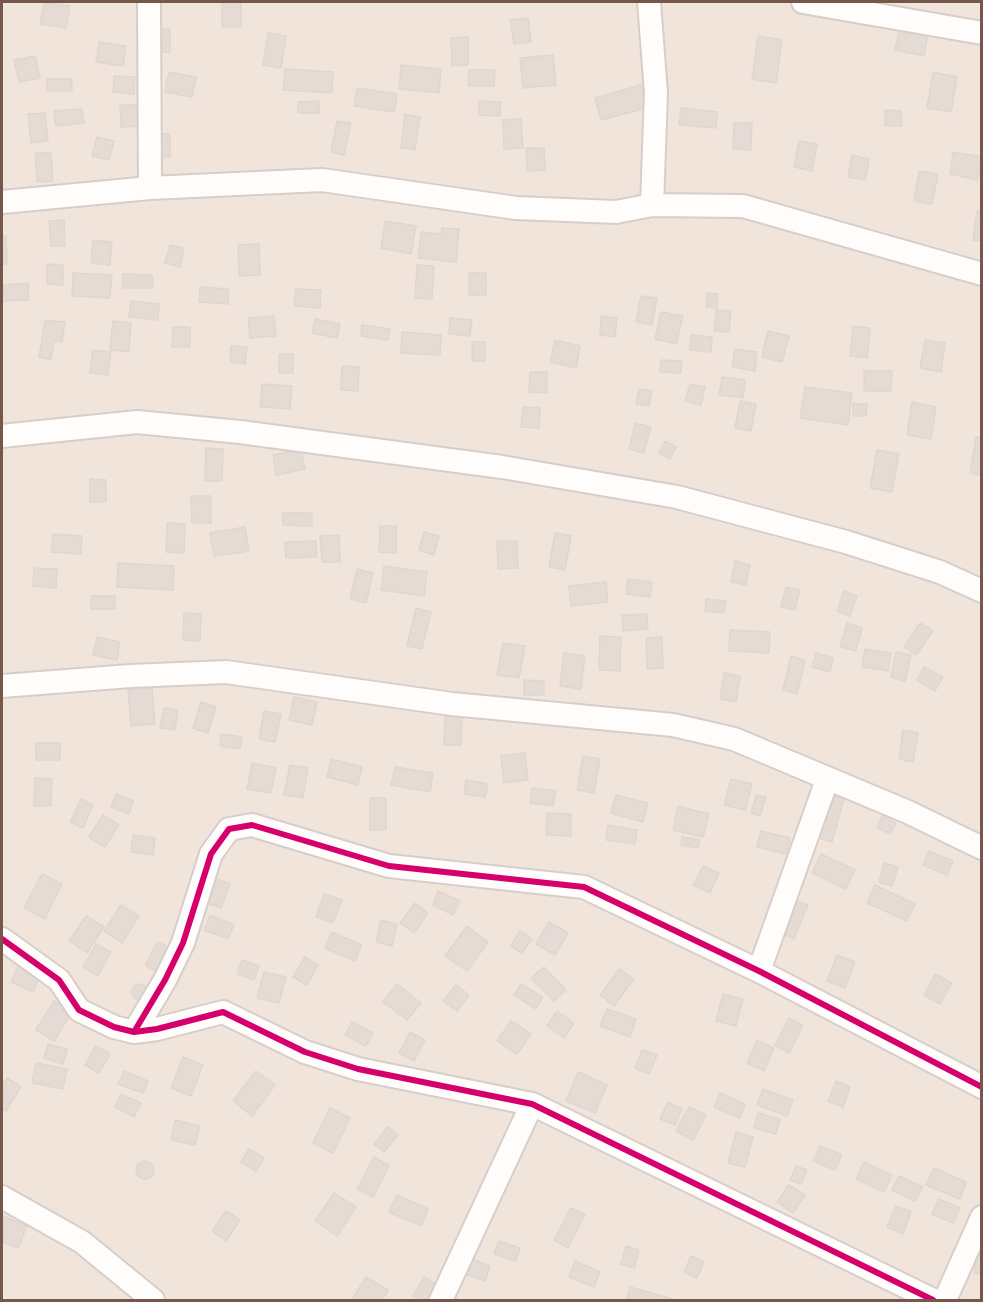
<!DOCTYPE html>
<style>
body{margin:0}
#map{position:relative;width:983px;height:1302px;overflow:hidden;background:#f8f3ee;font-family:"Fira Sans Condensed",sans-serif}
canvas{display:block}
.frame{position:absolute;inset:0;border:3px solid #78574b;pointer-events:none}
</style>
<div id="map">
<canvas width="983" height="1302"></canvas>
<div class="frame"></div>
</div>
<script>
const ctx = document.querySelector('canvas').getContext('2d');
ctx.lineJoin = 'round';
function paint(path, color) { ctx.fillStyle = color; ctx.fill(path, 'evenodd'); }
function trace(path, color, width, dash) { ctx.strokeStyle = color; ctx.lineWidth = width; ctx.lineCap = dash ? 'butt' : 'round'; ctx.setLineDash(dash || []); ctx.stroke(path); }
const residential = new Path2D(`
 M2,2H981V1300H2Z`);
const building = new Path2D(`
 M44,2L70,6L66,28L40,24Z
 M222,2H241V27H222Z
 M528,18L531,42L514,44L510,20Z
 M900,28L928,34L924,56L895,50Z
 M154,29H170V52H154Z
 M268,33L286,36L281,68L263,65Z
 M758,36L782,40L776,83L752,79Z
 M468,37V65L452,66L451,38Z
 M99,42L126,46L123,66L96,62Z
 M553,55L556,85L523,88L520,58Z
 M35,56L40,78L19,82L14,60Z
 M401,65L441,69L439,93L399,89Z
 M285,69L333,72L332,93L283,90Z
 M469,70H495L494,86H468Z
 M169,72L196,77L192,97L165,92Z
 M933,72L957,77L951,112L927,108Z
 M114,76L135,77L134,94L113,92Z
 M47,79H72V91H47Z
 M641,85L647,108L601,120L595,98Z
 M357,88L397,94L394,112L354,106Z
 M319,101V113H298V102Z
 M479,101L501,102L500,116L479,115Z
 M120,105H148V126L121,127Z
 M681,108L717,112L716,128L679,125Z
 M82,109L84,123L56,126L54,111Z
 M885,110L901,111L902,126H885Z
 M45,113L48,141L31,143L28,114Z
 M405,114L420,117L415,150L401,148Z
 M521,119L523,148L504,149L503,120Z
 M337,121L351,123L344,155L331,152Z
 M734,123H752L751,150L733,149Z
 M155,133L170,134V157L154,156Z
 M97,137L114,141L109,160L92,156Z
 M799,141L817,144L812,171L794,167Z
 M526,148H544L545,170L527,171Z
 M953,152L982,157L978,180L950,174Z
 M35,153H51L53,181L37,182Z
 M852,155L869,159L865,180L848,177Z
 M919,171L938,174L932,204L914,201Z
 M977,211H982V241L973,240Z
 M64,220L65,246H51L49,221Z
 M385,221L416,226L411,254L381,248Z
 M442,228L459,229L456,262L418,258L421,232L441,234Z
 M2,236H6L7,264H2Z
 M93,240L112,242L110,265L91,263Z
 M259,244L260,275L239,276L238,245Z
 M170,245L184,248L180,267L165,263Z
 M47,264L63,265V285L47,284Z
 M417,265L434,266L432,299L415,298Z
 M73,273L112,275L110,298L72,296Z
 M469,273H486V295H469Z
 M123,274L152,275L153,288H123Z
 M28,283L29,300L2,301V285Z
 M200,287L229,289L228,304L199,302Z
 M296,289L321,290L320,308L294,306Z
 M707,293L718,294L717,308L706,307Z
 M641,296L657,298L652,325L636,322Z
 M131,301L159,304L158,320L129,317Z
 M716,310L731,311L729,332L714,331Z
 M661,312L683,316L676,344L655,339Z
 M274,316L276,336L250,338L248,318Z
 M601,316L617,318L615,337L600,335Z
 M450,318L472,320L470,336L449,334Z
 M315,319L340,324L337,338L312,333Z
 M45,320L65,322L62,342L54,341L51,360L39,357Z
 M113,321L131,323L129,352L110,350Z
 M362,325L390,329L388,340L361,336Z
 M853,326L870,328L867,358L850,356Z
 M173,327H190V347H172Z
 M768,331L789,336L782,362L762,357Z
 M402,332L441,335L440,355L401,353Z
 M691,335L712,337L711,352L690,350Z
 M555,340L580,346L576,368L550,362Z
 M925,340L945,343L941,372L920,368Z
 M472,342H485V361H472Z
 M231,346L247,347L245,364L230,362Z
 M735,349L757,352L755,371L732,367Z
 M93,350L111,352L108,375L90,373Z
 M279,354H293V373H279Z
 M661,360L682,361L681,373L660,372Z
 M342,366L359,367L358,391L341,390Z
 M864,371H892L891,391H864Z
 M530,372H547V393L529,392Z
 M722,377L745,380L743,398L719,395Z
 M262,384L292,386L290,409L260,407Z
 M690,384L705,387L701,405L685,401Z
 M805,387L852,393L848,425L800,418Z
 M639,389L652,391L649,406L636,404Z
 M740,401L756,404L751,431L735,428Z
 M912,402L936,407L931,439L907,435Z
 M853,404H867L866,416H853Z
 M523,407L540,408L539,428L521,427Z
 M635,423L651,427L644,453L629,449Z
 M976,437L982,438V475L970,473Z
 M665,441L676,447L670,459L659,453Z
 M206,448L223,449L222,481H205Z
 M301,450L305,469L276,475L273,455Z
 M877,450L899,454L892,492L870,488Z
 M90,479L106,480V502H90Z
 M191,496H211V523H192Z
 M283,513H312V526L283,525Z
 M167,523L185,524L184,553L166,552Z
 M380,526H396V553L379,552Z
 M245,527L249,551L214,556L210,533Z
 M424,532L439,536L434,555L419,550Z
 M555,533L571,536L565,570L549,567Z
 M53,534L82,536L81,554L51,552Z
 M339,535L340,562H322L320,536Z
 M316,541L317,557L286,558L285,542Z
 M497,541H517L518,568L498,569Z
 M735,561L750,565L746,585L731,582Z
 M118,563L174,566L173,590L117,587Z
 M384,566L427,572L424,596L381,590Z
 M34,568L57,569L56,588L33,586Z
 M357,569L373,573L366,603L350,599Z
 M628,579L652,582L650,597L626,594Z
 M606,582L608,602L571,606L569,586Z
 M786,587L800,590L795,610L781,607Z
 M844,591L857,596L850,616L837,611Z
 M91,596H115V609H91Z
 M706,599L726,601L724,613L705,611Z
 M416,608L431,612L422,649L407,646Z
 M184,613L201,614L200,641L183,640Z
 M647,614L648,629L623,631L622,615Z
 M847,623L862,628L856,651L840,647Z
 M920,623L933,631L916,655L904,647Z
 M730,630L770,632L769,653L729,651Z
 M600,636L621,637L620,671L599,670Z
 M97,637L120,642L117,660L93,655Z
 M662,637L663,668L647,669L646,638Z
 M503,643L525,646L519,678L497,675Z
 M865,649L891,653L888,671L862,667Z
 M896,652L911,655L905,681L891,677Z
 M564,653L585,656L581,689L560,686Z
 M816,653L833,658L830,672L812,667Z
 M791,656L805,660L797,694L783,690Z
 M924,667L943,677L935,691L917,680Z
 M724,673L740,676L736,702L720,699Z
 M524,680L544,681V695H524Z
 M152,688L155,724L131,726L128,690Z
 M294,697L317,702L312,725L289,720Z
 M201,702L216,707L208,733L193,728Z
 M164,708L178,710L175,730L160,728Z
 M264,711L281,714L275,742L259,739Z
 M445,713H462L461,745H444Z
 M903,730L918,733L913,762L899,759Z
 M221,734L242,737L240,749L220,746Z
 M36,743H60V760H36Z
 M525,753L528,780L504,783L501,756Z
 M583,756L600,759L594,793L577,790Z
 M331,759L362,767L358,785L327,777Z
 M252,763L276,768L271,793L247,789Z
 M290,765L308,768L303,798L284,795Z
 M395,767L433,773L430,792L391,785Z
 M35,778L52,779L51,806H34Z
 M731,779L752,784L745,810L724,805Z
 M466,780L488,784L485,797L464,794Z
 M532,788L556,791L553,806L530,803Z
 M116,794L133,801L129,814L111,807Z
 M616,795L648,803L643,822L611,813Z
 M756,795L766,797L760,816L751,813Z
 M830,795L844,799L832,842L818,838Z
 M370,798H386V830H370Z
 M81,799L93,805L83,828L70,822Z
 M678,806L709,814L703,837L673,830Z
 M547,813L571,814V836L546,835Z
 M103,815L119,825L105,847L89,837Z
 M882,816L896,823L890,834L877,827Z
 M608,825L637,830L635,844L606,840Z
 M761,831L790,838L786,854L757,847Z
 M133,835L155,838L153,855L131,852Z
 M682,837L700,840L698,848L681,845Z
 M929,851L953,861L947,875L923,865Z
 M821,854L855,870L846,889L812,873Z
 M884,863L898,867L892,886L879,882Z
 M703,866L719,873L710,893L693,885Z
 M42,874L62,884L45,919L24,908Z
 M212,877L230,884L221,908L202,901Z
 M875,885L915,904L907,921L867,903Z
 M438,891L460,901L453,915L433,905Z
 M324,894L342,900L333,923L316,917Z
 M790,898L808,905L794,939L777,931Z
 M415,903L428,913L414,933L400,923Z
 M121,905L139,916L122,943L104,931Z
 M210,915L234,925L228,939L204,930Z
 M86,916L104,927L87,953L69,941Z
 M381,920L397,924L392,946L376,942Z
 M549,922L568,933L555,955L536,944Z
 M467,926L488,942L467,971L445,956Z
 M520,931L532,939L522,953L511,946Z
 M332,932L362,945L355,961L325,948Z
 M158,942L177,952L163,975L145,965Z
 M96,944L111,952L98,976L83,967Z
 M837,955L855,962L845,988L827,981Z
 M305,957L318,965L307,985L293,977Z
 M242,960L259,966L254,980L237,974Z
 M18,966L40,976L33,992L11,982Z
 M544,967L566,990L554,1001L531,978Z
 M619,969L634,979L614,1006L600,995Z
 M264,972L286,977L279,1003L257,998Z
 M935,974L952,983L940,1004L924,995Z
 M397,984L421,1003L407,1020L383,1002Z
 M521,984L543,997L536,1009L514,995Z
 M132 992a8 8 0 1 1 16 0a8 8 0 1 1-16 0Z
 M456,985L469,995L457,1011L443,1001Z
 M723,994L743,999L736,1026L716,1021Z
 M54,1001L72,1012L54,1041L36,1030Z
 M607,1009L636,1019L630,1037L600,1026Z
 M557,1011L574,1023L564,1038L547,1026Z
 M789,1018L803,1026L789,1053L775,1045Z
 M511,1021L531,1034L517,1054L497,1041Z
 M352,1022L373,1033L366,1046L345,1035Z
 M410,1032L425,1040L414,1061L399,1053Z
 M757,1040L774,1048L764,1071L747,1063Z
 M48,1044L67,1049L63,1064L44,1058Z
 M96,1046L110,1054L99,1073L85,1065Z
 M642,1050L657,1055L649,1074L635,1068Z
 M183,1057L203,1065L191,1096L171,1088Z
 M36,1063L67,1069L63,1089L32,1083Z
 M124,1071L148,1081L143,1093L118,1084Z
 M256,1071L275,1085L252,1116L233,1101Z
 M578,1072L607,1085L595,1113L566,1101Z
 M7,1078L21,1087L6,1111L2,1108V1086Z
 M836,1081L850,1087L843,1107L828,1101Z
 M763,1089L793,1100L787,1116L757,1105Z
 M720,1093L745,1104L740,1118L714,1107Z
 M121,1094L141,1103L134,1117L115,1107Z
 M668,1102L682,1109L675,1125L660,1119Z
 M689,1107L706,1115L693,1140L676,1131Z
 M330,1108L350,1118L333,1153L313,1143Z
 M758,1113L780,1119L776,1134L754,1128Z
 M175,1120L200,1126L195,1145L171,1140Z
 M388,1127L398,1135L384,1152L374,1144Z
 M736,1132L753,1137L745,1167L728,1163Z
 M820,1146L842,1155L835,1170L813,1161Z
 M249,1149L264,1158L256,1171L241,1162Z
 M374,1157L389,1166L373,1197L357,1189Z
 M136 1170a9 9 0 1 1 18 0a9 9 0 1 1-18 0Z
 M864,1162L892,1175L884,1192L856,1179Z
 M796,1166L807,1170L801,1184L790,1180Z
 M934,1168L966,1182L960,1199L926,1185Z
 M899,1176L923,1187L915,1201L892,1190Z
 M789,1185L805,1195L793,1213L777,1202Z
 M334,1193L356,1207L337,1236L315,1221Z
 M397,1195L428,1209L421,1226L389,1212Z
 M939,1199L960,1208L953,1223L932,1214Z
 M896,1206L911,1212L903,1234L887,1227Z
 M571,1208L585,1215L568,1248L554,1240Z
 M226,1211L240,1220L226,1241L212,1231Z
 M2,1216L27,1226L18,1248L2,1242Z
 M499,1241L520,1248L516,1261L494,1254Z
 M626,1246L639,1250L634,1268L621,1264Z
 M980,1248H982V1275L974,1273Z
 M691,1256L704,1262L697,1278L684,1272Z
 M468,1257L490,1266L485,1281L462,1273Z
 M575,1261L600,1272L594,1287L569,1277Z
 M366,1277L388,1290L382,1300H358L353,1298Z
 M424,1277L437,1285L427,1300H420L413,1296Z
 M630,1287L673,1299L672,1300H626Z`);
const minor = new Path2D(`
 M149,2L150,188
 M649,2L656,93L652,205
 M803,2L982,33
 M2,202L150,188L322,180L516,208L616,212L652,205L743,206L982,274
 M2,436L137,422L240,432L502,467L677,497L846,542L940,572L982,591
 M2,686L130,676L226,672L452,704L673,725L734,739L908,812L982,848
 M2,939L59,980L79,1010L114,1027L134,1032L157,1029L223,1012L305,1052L358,1069L532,1104L933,1300
 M759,971L827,780
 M134,1032L165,980L183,943L211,854L229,829L252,825L389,866L584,887L759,971L982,1087
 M2,1197L82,1242L153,1300
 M441,1300L532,1104
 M945,1300L982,1217`);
const cycleway = new Path2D(`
 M2,939L59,980L79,1010L114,1027L134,1032L157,1029L223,1012L305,1052L358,1069L532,1104L933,1300
 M134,1032L165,980L183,943L211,854L229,829L252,825L389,866L584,887L759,971L982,1087`);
paint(residential, '#f1e5db');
paint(building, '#e5dbd5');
trace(building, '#e1d5d0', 1.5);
trace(minor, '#d7ceca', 26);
trace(minor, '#fefdfc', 22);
trace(cycleway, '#d6006c', 6);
</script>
